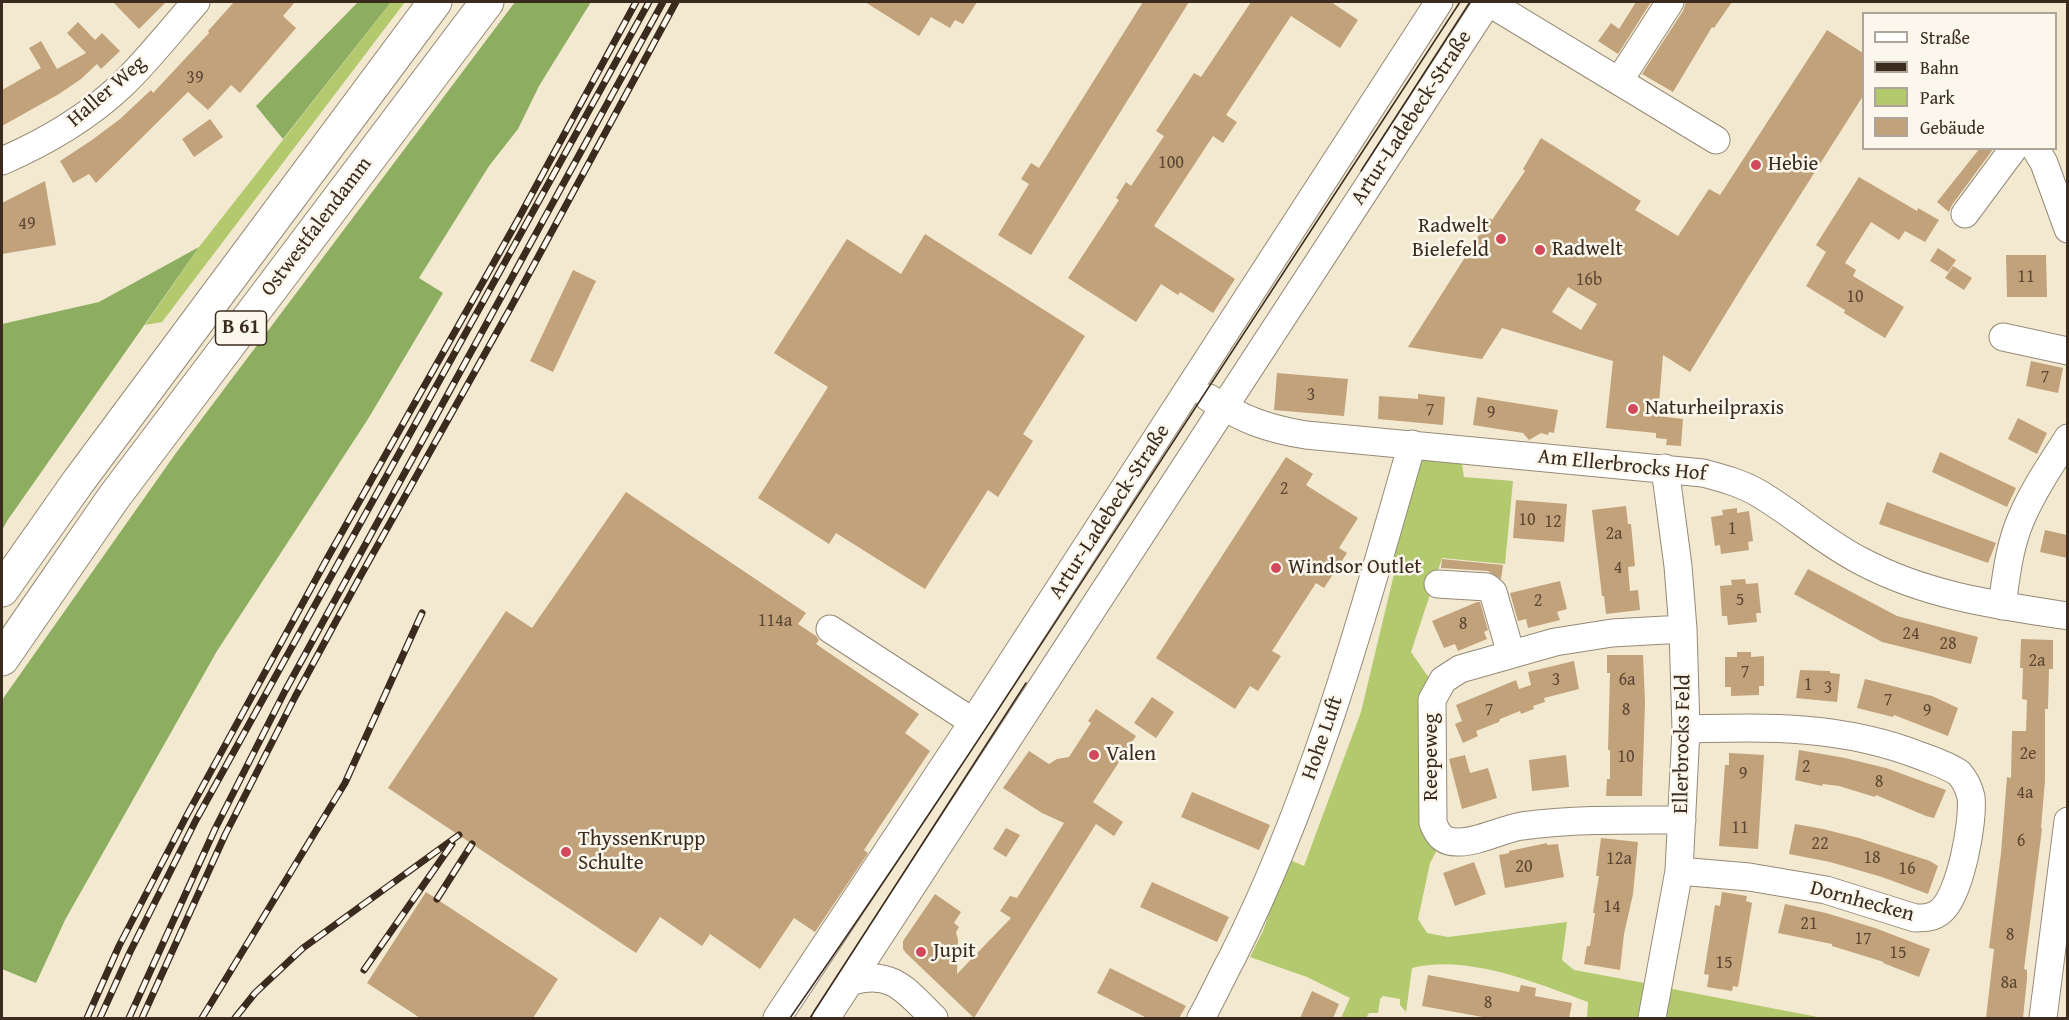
<!DOCTYPE html>
<meta charset="utf-8">
<style>
body{margin:0}
#map{position:relative;width:2069px;height:1020px;overflow:hidden;background:#f2e9d0;font-family:"Gentium Book Plus",serif}
canvas{display:block}
.frame{position:absolute;inset:0;border:3px solid #3b2a1e;pointer-events:none}
.legend{position:absolute;left:1862px;top:12px;width:195px;height:138px;box-sizing:border-box;background:#fbf7ec;border:2px solid #aea59a;margin:0;padding:8px 10px;list-style:none;font-size:18px;color:#3b2a1e}
.legend li{display:flex;align-items:center;gap:12px;height:30px}
.legend b{width:30px;border:2px solid #aea59a}
</style>
<div id="map">
<canvas width="2069" height="1020"></canvas>
<div class="frame"></div>
<ul class="legend">
<li><b style="height:8px;background:#fff"></b>Straße</li>
<li><b style="height:8px;background:#3b2a1e"></b>Bahn</li>
<li><b style="height:16px;background:#b2c96e"></b>Park</li>
<li><b style="height:16px;background:#c2a27a"></b>Gebäude</li>
</ul>
</div>
<script>
const ctx = document.querySelector('canvas').getContext('2d');
ctx.lineJoin = 'round';
function paint(path, color) { ctx.fillStyle = color; ctx.fill(path, 'evenodd'); }
function trace(path, color, width, dash) { ctx.strokeStyle = color; ctx.lineWidth = width; ctx.lineCap = dash ? 'butt' : 'round'; ctx.setLineDash(dash || []); ctx.stroke(path); }
function label(font, color, halo, rows, align = 'center') {
  ctx.font = font + ' "Gentium Book Plus",serif'; ctx.lineWidth = 5; ctx.setLineDash([]); ctx.textBaseline = 'middle'; ctx.strokeStyle = halo; ctx.fillStyle = color; for (const [text, x, y, turn = 0] of rows) {
    ctx.save(); ctx.translate(x, y); ctx.rotate((+turn || 0) * Math.PI / 180); ctx.textAlign = isNaN(turn) ? turn : align; if (halo) ctx.strokeText(text, 0, 0); ctx.fillText(text, 0, 0); ctx.restore();
  }
}
const green = new Path2D(`
 M391,2H405L162,322L145,325L199,247Z
 M1419,453L1461,457L1464,477L1513,481L1505,564L1442,558L1411,652L1429,678H1437V850L1430,863L1418,919L1427,933L1448,937L1567,922L1562,960L1574,970L1650,984L1646,1018H1587L1588,1002C1536,983 1468,954 1412,968L1406,1012L1400,1005V999L1383,996L1380,999L1378,1013H1369L1366,1018H1341L1350,998L1307,977L1250,957L1263,931L1288,859L1304,866L1361,712L1395,570L1382,567Z
 M1667,988L1823,1018H1657Z`);
const forest = new Path2D(`
 M358,2H391L283,139L256,106Z
 M515,2H591L539,86L518,129L489,166L419,278L443,293L368,419L217,651L65,920L36,983L2,969V700L176,453Z
 M199,247L7,521L2,530V324L99,302Z`);
const building = new Path2D(`
 M113,2H166L139,29Z
 M234,2H295L283,16L296,28L240,93L231,85L208,110L188,92L96,183L89,174L73,183L60,161L92,140L120,119L151,90L153,93L209,33L208,31Z
 M865,2H977L963,24L955,20L950,28L931,17L919,36Z
 M1143,2H1189L1031,255L998,235L1029,184L1021,179L1031,163L1039,168Z
 M1251,2H1331L1358,20L1340,48L1291,16L1226,115L1237,122L1223,143L1213,136L1154,226L1235,279L1213,313L1180,292L1178,295L1161,284L1136,322L1068,278L1119,200L1116,198L1126,182L1131,186L1164,136L1156,131L1194,73L1201,77Z
 M1636,2H1651L1618,54L1598,41L1611,23L1619,29Z
 M1686,2H1732L1714,28L1712,27L1673,92L1642,74L1683,11Z
 M78,22L95,40L102,33L120,51L101,69L97,64L81,79L59,94L2,126V90L41,68L29,48L41,41L57,69L86,53L67,33Z
 M1827,30L1863,53V96L1747,279L1690,372L1663,355L1658,416L1683,419L1681,446L1666,445L1667,439L1656,438V433L1606,428L1613,361L1502,328L1482,359L1408,347L1490,218L1492,220L1525,171L1523,169L1541,138L1641,201L1635,210L1678,236L1709,189L1720,195ZM1568,287L1597,304L1581,330L1552,312Z
 M210,119L223,137L194,157L182,139Z
 M1980,148H1994L1952,205L1949,212L1937,202Z
 M1859,177L1917,211L1918,208L1939,220L1925,242L1905,231L1899,240L1871,222L1845,263L1856,270L1853,276L1904,307L1885,338L1844,313L1845,310L1806,286L1826,252L1816,245Z
 M45,181L56,245L2,254V203Z
 M925,234L1085,336L1023,434L1033,441L998,497L988,490L925,589L836,533L829,544L758,498L828,387L774,353L847,239L901,274Z
 M1938,248L1956,260L1948,272L1930,261Z
 M2006,255H2046L2047,297H2007Z
 M1953,266L1972,278L1964,290L1945,278Z
 M573,270L596,281L553,372L530,361Z
 M2031,361L2063,368L2058,393L2026,386Z
 M1277,373L1348,379L1344,416L1274,410Z
 M1418,394L1445,397L1443,425L1378,419L1379,396L1418,399Z
 M1477,397L1558,410L1554,433L1549,432L1548,435L1541,433L1529,440L1523,433L1473,425Z
 M2018,418L2047,433L2037,454L2008,439Z
 M1940,452L2016,488L2007,507L1932,472Z
 M1286,457L1313,474L1306,485L1358,518L1339,548L1347,553L1324,588L1316,583L1272,651L1281,656L1258,691L1250,686L1235,709L1156,658Z
 M626,492L806,613L798,624L816,636L819,640L816,644L919,714L905,733L930,751L864,850L868,853L815,932L794,918L760,969L710,934L702,946L660,917L636,953L388,788L506,611L532,628Z
 M1516,500L1567,504L1564,542L1513,538Z
 M1887,502L1996,543L1988,563L1879,524Z
 M1626,506L1628,524H1631L1635,566L1628,567L1630,591L1638,590L1640,610L1606,614L1604,596H1602L1592,510Z
 M1737,508V513L1749,511L1753,541L1748,542L1749,550L1721,554L1720,545L1715,546L1711,517L1723,515L1722,510Z
 M2045,530L2067,535V558L2040,552Z
 M1442,559L1503,565L1501,579L1488,571L1441,568Z
 M1808,569L1897,616L1978,637L1971,664L1882,642L1794,594Z
 M1745,579L1746,584L1758,583L1761,613H1756L1757,622L1728,625L1727,616H1722L1720,586L1732,585L1731,580Z
 M1560,581L1567,609L1557,612L1560,620L1528,628L1526,619L1518,621L1510,593Z
 M1477,602H1480L1488,630L1484,632L1487,639L1458,651L1455,644L1444,648L1432,621Z
 M2021,639L2053,640V669H2049L2048,709H2045V781L2041,828L2042,829L2024,969L2027,970V979L2023,1018H1986L1994,949L1989,948L2001,853L2007,777L2011,778L2012,731H2026L2027,700L2022,699L2023,668H2020Z
 M1737,652H1751V657L1764,656V686H1759V695L1731,696V687H1725V657H1737Z
 M1607,655H1643L1645,702L1642,796H1606L1607,779H1610V750H1608L1610,673H1607Z
 M1574,661L1579,689L1544,698L1545,702L1533,706L1534,709L1521,714L1520,711L1500,719L1499,722L1476,731L1478,736L1463,743L1455,724L1462,721L1456,705L1516,680L1519,689L1531,685L1528,672Z
 M1800,670L1830,671V673L1840,674L1837,702L1796,698Z
 M1865,679L1932,696L1958,708L1948,736L1894,715L1893,717L1857,708Z
 M1152,697L1174,712L1156,738L1134,723Z
 M1096,709L1136,736L1093,802L1123,822L1114,836L1096,824L974,1018L906,953L903,949V941L935,894L961,912L954,923L959,927L956,932L958,940L957,974L1011,918L1000,911L1010,896L1017,898L1064,823L1042,813L1003,788L1029,751L1049,764L1057,759L1069,757L1091,723L1088,721Z
 M1799,750L1845,758L1886,768L1946,790L1934,818L1926,816L1876,795L1875,797L1839,786L1823,784L1822,786L1795,780Z
 M1729,753L1764,755L1758,849L1719,846L1725,765H1729Z
 M1465,755L1470,773L1488,768L1497,798L1462,809L1449,759Z
 M1566,755L1569,787L1532,791L1529,760Z
 M1192,792L1270,825L1259,850L1181,817Z
 M1795,824L1823,829L1859,838L1930,861L1938,866L1928,894L1882,877L1830,862L1789,854Z
 M1006,828L1020,835L1006,857L993,849Z
 M1601,838L1638,842L1633,894L1624,934L1620,970L1584,964L1587,946H1590L1595,913H1593L1599,876H1596Z
 M1547,843V845L1558,844L1564,877L1505,888L1499,855L1509,853V851Z
 M1474,862L1486,894L1455,906L1443,873Z
 M1152,882L1229,917L1217,942L1140,907Z
 M426,892L558,979L533,1018H420L367,983Z
 M1722,892L1747,896L1746,901L1752,903L1738,987L1733,986L1732,991L1707,987L1709,975L1704,974L1715,905L1720,906Z
 M1785,904L1826,913L1875,928L1930,949L1919,977L1883,963L1884,962L1832,946V944L1778,933Z
 M1110,968L1186,1006L1179,1018H1147L1097,993Z
 M1428,975L1519,992L1521,985L1536,988L1535,996L1572,1003L1569,1018H1488L1422,1006Z
 M1312,991L1339,1004L1333,1018H1300Z`);
const minor = new Path2D(`
 M1488,2L1716,140
 M1619,81L1670,2
 M2035,148L2044,163L2068,229
 M2,161C46,142 87,118 122,85C149,59 172,29 196,2
 M1965,214L2014,148
 M2003,337L2068,351
 M1209,398C1241,419 1268,429 1306,435L1703,473C1722,478 1741,483 1758,493C1794,514 1824,542 1861,561C1927,596 1995,605 2068,616
 M1438,584L1487,587L1493,592L1511,654
 M2002,606C2006,577 2009,547 2021,519C2033,491 2051,464 2068,438
 M830,629L973,722
 M1682,820C1628,820 1575,819 1522,826C1503,829 1478,842 1460,842C1444,843 1438,836 1433,823L1432,700L1443,680L1460,669L1555,642L1612,633L1683,629
 M1679,871L1749,877L1826,890L1915,918C1924,918 1933,918 1941,911C1960,895 1974,822 1971,797C1969,788 1965,780 1959,773C1947,765 1934,761 1921,756C1842,725 1769,727 1686,729
 M850,982C892,968 907,992 934,1018
 M777,1018L973,722L1439,2
 M826,1018L1488,2
 M1201,1018C1212,999 1221,978 1232,958C1314,795 1362,619 1412,444
 M1652,1018L1679,871L1686,729L1683,629L1678,566L1665,468
 M2043,1018L2068,821`);
const highway = new Path2D(`
 M2,590L78,482L435,2
 M2,659L114,497L487,2`);
const tram = new Path2D(`
 M1361,171L1470,2
 M790,1018C922,829 1047,635 1173,442C1268,296 1364,149 1460,2
 M810,1018L1026,683`);
const rail = new Path2D(`
 M437,899L472,844
 M364,970L452,844
 M87,1018L119,946L187,815L328,557L515,225L636,2
 M100,1018L130,952L196,820L649,2
 M129,1018L215,829L285,691L663,2
 M142,1018L225,835L295,697L361,575L511,307L676,2
 M202,1018L345,783L422,613
 M235,1018L255,993L303,948L459,835`);
const markers = [
 [1756,165,6,"#d1495b"],
 [1501,239,6,"#d1495b"],
 [1540,250,6,"#d1495b"],
 [1633,409,6,"#d1495b"],
 [1276,568,6,"#d1495b"],
 [1094,755,6,"#d1495b"],
 [566,852,6,"#d1495b"],
 [921,952,6,"#d1495b"]
];
const numberNames = [
 ["39",195,78],
 ["100",1171,163],
 ["49",27,224],
 ["11",2026,277],
 ["16b",1589,280],
 ["10",1855,297],
 ["7",2045,377],
 ["3",1311,395],
 ["7",1430,410],
 ["9",1491,413],
 ["2",1284,489],
 ["10",1527,520],
 ["12",1553,522],
 ["1",1732,529],
 ["2a",1614,534],
 ["4",1618,568],
 ["5",1740,600],
 ["2",1538,601],
 ["114a",775,621],
 ["8",1463,624],
 ["24",1911,634],
 ["28",1948,644],
 ["2a",2037,661],
 ["7",1745,672],
 ["3",1556,680],
 ["6a",1627,680],
 ["1",1808,685],
 ["3",1828,688],
 ["7",1888,700],
 ["7",1489,710],
 ["8",1626,710],
 ["9",1927,711],
 ["2e",2028,754],
 ["10",1626,757],
 ["2",1806,767],
 ["9",1743,774],
 ["8",1879,782],
 ["4a",2025,793],
 ["11",1740,828],
 ["6",2021,841],
 ["22",1820,844],
 ["18",1872,858],
 ["12a",1619,859],
 ["20",1524,867],
 ["16",1907,869],
 ["14",1612,907],
 ["21",1809,924],
 ["8",2010,935],
 ["17",1863,939],
 ["15",1898,953],
 ["15",1724,963],
 ["8a",2009,983],
 ["8",1488,1003]
];
const shields = [
 [241,328,51]
];
const shieldNames = [
 ["B 61",241,328]
];
const streetNames = [
 ["Haller Weg",107,92,-41],
 ["Artur-Ladebeck-Straße",1412,118,-57],
 ["Ostwestfalendamm",317,227,-53],
 ["Am Ellerbrocks Hof",1622,466,6],
 ["Artur-Ladebeck-Straße",1110,512,-57],
 ["Hohe Luft",1323,738,-71],
 ["Ellerbrocks Feld",1683,744,-89],
 ["Reepeweg",1432,757,-90],
 ["Dornhecken",1862,902,15]
];
const poiNames = [
 ["Hebie",1768,165],
 ["Radwelt",1489,227,"right"],
 ["Bielefeld",1489,251,"right"],
 ["Radwelt",1552,250],
 ["Naturheilpraxis",1645,409],
 ["Windsor Outlet",1288,568],
 ["Valen",1106,755],
 ["ThyssenKrupp",578,840],
 ["Schulte",578,864],
 ["Jupit",933,952]
];
paint(green, '#b2c96e');
paint(forest, '#8dad61');
paint(building, '#c2a27a');
trace(minor, '#968a77', 29);
trace(highway, '#968a77', 35);
trace(minor, '#fff', 27);
trace(highway, '#fff', 33);
trace(tram, '#3b2a1e', 1.5);
trace(rail, '#3b2a1e', 7);
trace(rail, '#fbf7ec', 4.5, [14]);
for (const [x, y, r, color] of markers) { const dot = new Path2D(); dot.arc(x, y, r, 0, 2 * Math.PI); ctx.fillStyle = color; ctx.fill(dot); trace(dot, '#fbf7ec', 2); }
label('18px', '#5d4835', null, numberNames);
for (const [x, y, w] of shields) { const box = new Path2D(); box.roundRect(x - w / 2, y - 17, w, 34, 4.5); ctx.fillStyle = '#fbf7ec'; ctx.fill(box); trace(box, '#3b2a1e', 1.5); }
label('bold 20px', '#3b2a1e', null, shieldNames);
label('21px', '#3b2a1e', '#fbf7ec', streetNames);
label('21px', '#3b2a1e', '#fbf7ec', poiNames, 'left');
</script>
